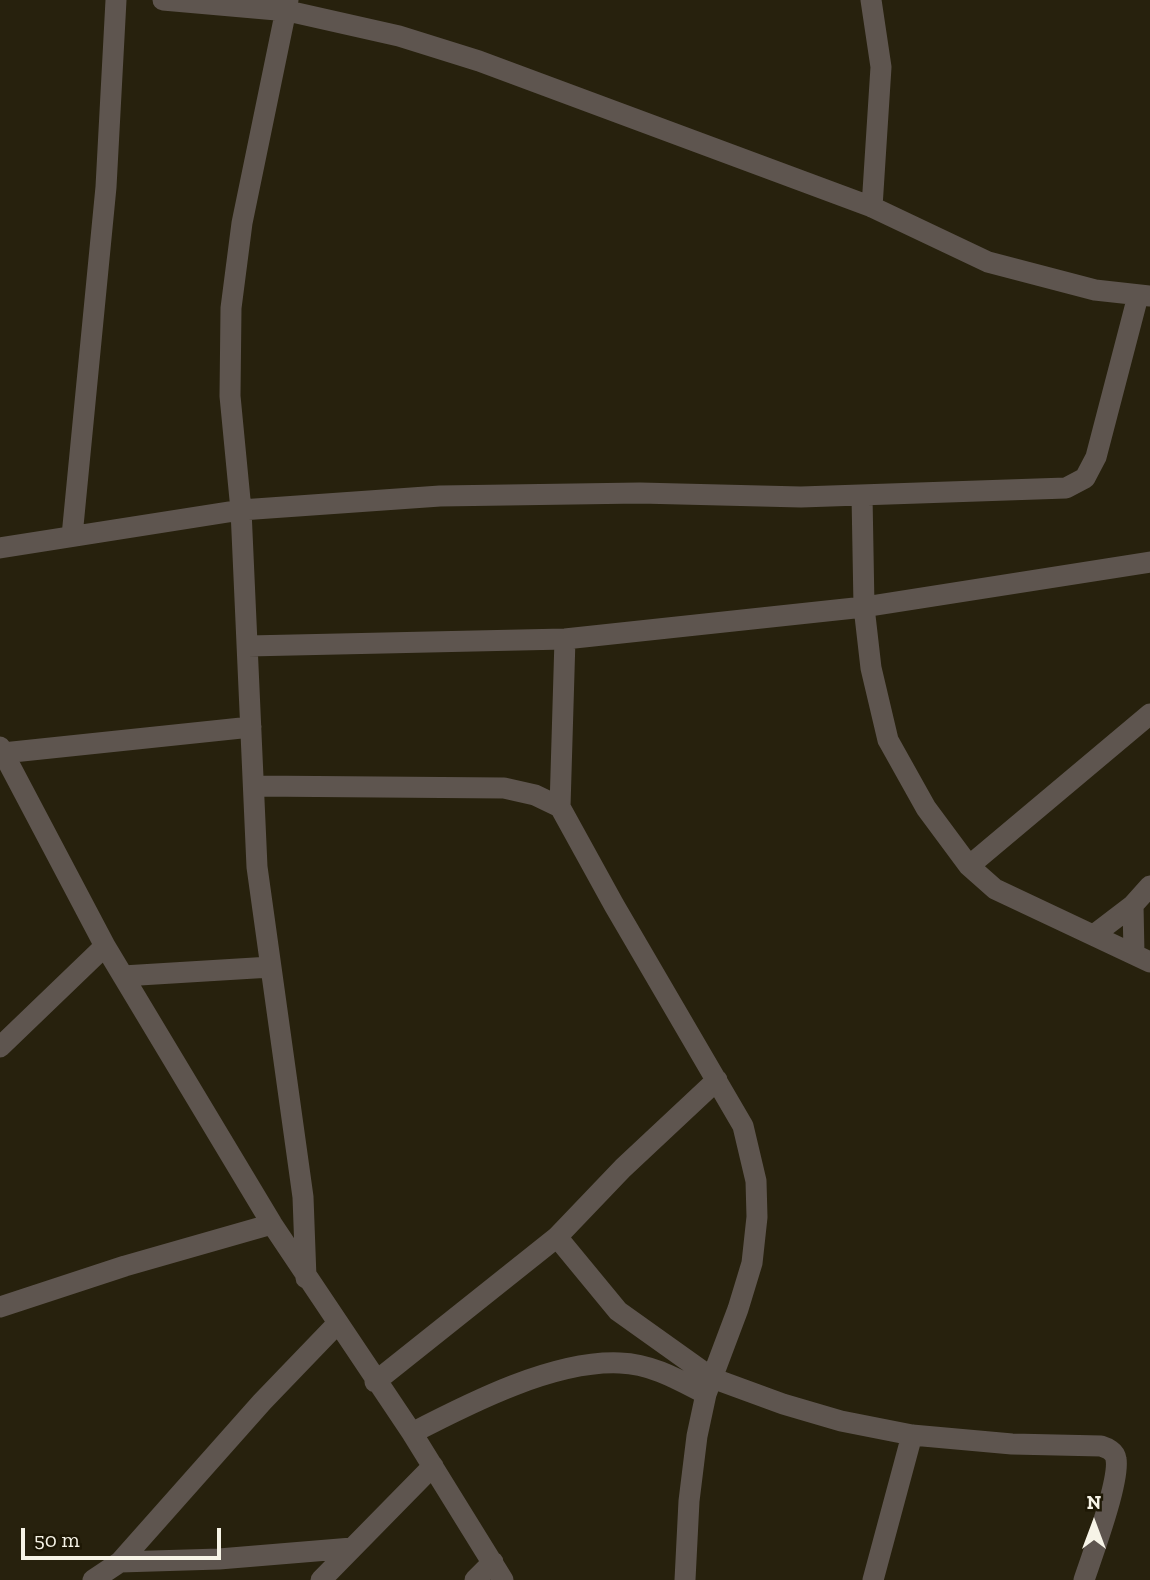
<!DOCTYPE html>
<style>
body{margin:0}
#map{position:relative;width:1150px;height:1580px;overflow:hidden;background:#27210d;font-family:"Zilla Slab",serif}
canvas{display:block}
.north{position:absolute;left:1059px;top:1489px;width:70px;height:70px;-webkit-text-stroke:5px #1e1805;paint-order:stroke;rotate:0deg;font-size:19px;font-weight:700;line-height:28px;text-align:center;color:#f7f4e7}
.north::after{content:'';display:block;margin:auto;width:24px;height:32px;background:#f7f4e7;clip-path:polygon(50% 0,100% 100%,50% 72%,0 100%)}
.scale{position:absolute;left:21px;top:1528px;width:200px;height:32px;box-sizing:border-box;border:4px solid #f7f4e7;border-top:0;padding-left:9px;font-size:21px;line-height:24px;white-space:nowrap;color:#f7f4e7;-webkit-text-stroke:5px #1e1805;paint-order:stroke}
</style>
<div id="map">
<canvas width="1150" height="1580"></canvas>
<div class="north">N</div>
<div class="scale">50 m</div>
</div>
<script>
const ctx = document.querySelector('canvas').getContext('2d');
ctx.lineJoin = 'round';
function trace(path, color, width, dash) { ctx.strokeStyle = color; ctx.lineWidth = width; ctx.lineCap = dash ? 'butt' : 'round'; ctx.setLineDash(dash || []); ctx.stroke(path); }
const minor = new Path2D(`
 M163,0L288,11L399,36L479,61L872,207L988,262L1095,290L1150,296
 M288,0L242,223L231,308L230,396L241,510L257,867L303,1197L306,1278
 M871,0L881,67L872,207
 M862,495L864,607L871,668L888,740L926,808L969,866L995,889L1150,962
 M72,536L106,187L116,0
 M0,548L241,510L440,496L640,493L801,497L1066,488L1085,478L1096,457L1138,296
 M248,646L565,639L864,607L1150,562
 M0,747L105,946L272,1224L412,1433L503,1580
 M3,753L251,727
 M254,786L504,788L535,795L560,807L614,905L743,1126L756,1181L757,1217L752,1263L738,1309L706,1394L697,1436L689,1501L685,1580
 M560,807L565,639
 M969,866L1150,714
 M1133,905L1134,954
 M1095,934L1133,905L1150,886
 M123,976L271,967
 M0,1047L105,946
 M557,1237L618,1311L712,1378L783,1404L841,1421L912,1435L1012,1444L1101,1446C1107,1448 1115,1451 1116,1459C1120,1481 1092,1556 1084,1580
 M0,1307L125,1266L272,1224
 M375,1382L557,1237L623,1168L717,1080
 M412,1433C470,1403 554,1360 620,1363C652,1364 679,1380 706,1394
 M120,1562L219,1559L352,1548
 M93,1580L120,1562L262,1402L338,1323
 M321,1580L433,1466
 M475,1580L493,1562
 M873,1580L912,1435`);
trace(minor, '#5e554f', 21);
</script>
